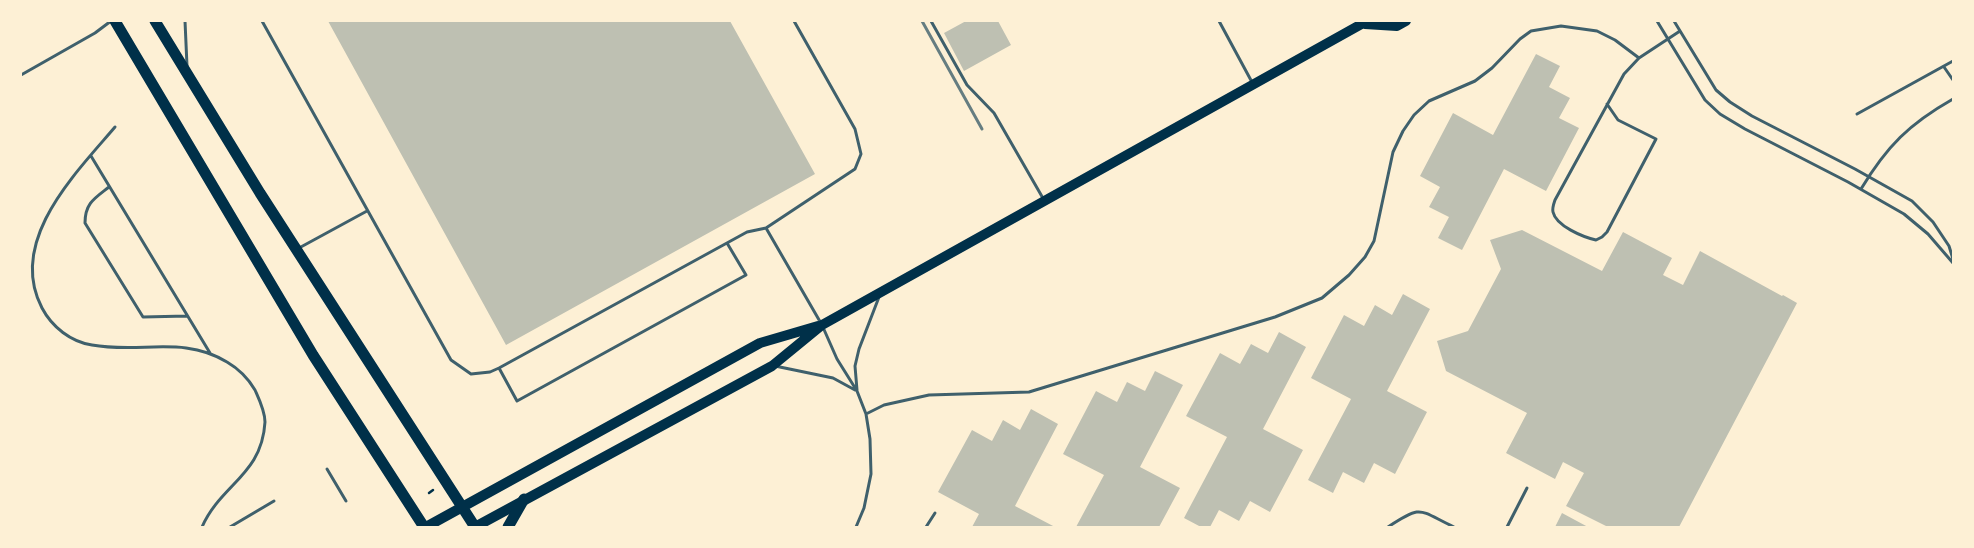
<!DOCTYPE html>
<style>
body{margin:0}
#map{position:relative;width:1974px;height:548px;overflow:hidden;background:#fdf0d5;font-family:"Roboto Condensed",sans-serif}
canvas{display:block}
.frame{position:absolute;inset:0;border:22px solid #fdf0d5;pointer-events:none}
</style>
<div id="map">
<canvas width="1974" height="548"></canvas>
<div class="frame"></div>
</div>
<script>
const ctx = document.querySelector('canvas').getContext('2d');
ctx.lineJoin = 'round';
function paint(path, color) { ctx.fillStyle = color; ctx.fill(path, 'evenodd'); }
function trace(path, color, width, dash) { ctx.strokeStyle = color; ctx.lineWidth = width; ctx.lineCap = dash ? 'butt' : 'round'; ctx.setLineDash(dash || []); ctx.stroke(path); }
const building = new Path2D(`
 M328,21H730L815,174L506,345Z
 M966,21H998L1011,45L964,71L944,33Z
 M1536,54L1560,66L1549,87L1570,98L1559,118L1579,128L1546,191L1504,169L1462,250L1438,238L1449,217L1429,207L1440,187L1420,176L1453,113L1493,135Z
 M1522,230L1602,271L1623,232L1672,258L1663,275L1683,285L1700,251L1782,296L1783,295L1797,303L1679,527H1608L1566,506L1584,473L1563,462L1555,479L1506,453L1527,413L1446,371L1437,341L1468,331L1501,269L1490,240Z
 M1403,294L1430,309L1387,391L1427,412L1395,474L1374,463L1364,483L1343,472L1333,493L1308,480L1351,399L1311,378L1344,315L1364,326L1375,305L1392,315Z
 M1279,332L1306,347L1263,429L1303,450L1270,512L1250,501L1239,521L1219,510L1210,527H1201L1184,518L1227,437L1186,416L1220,353L1240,364L1251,344L1268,353Z
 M1155,371L1183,385L1140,467L1180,488L1159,527H1076L1104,475L1063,454L1096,391L1117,402L1127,382L1145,391Z
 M1031,409L1058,424L1015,506L1055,527H972L979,514L938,492L972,430L992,441L1003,420L1020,430Z
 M1562,513L1588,527H1555Z`);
const path = new Path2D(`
 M429,493L433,490`);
const service = new Path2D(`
 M185,21L187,66
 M262,21L451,360L471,374L490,372L499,368L747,232L766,228L855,169L861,154L855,129L794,21
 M931,21L967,85L994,113L1044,200
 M1219,21L1253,84
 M1657,21L1705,100L1720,114L1745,129L1848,182L1904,214L1928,234L1953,263
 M1674,21L1716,90L1730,102L1752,116L1855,169L1912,201L1933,222L1949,246L1953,259
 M1944,67L1953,80
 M21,75L95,33L111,21
 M1607,104L1618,120L1656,139L1607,232L1602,237L1596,240C1583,237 1556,226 1553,212C1552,208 1554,203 1555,200L1624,74L1639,58L1680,31
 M1857,114L1953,61
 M115,127C75,174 7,241 42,308C52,327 71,342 92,345C140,354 183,335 227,362C239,369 248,378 255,390C259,399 265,411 265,422C262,475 221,484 202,527
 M91,156L210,353
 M109,187C95,198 85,203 85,223L143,317L187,316
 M1861,189C1887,146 1909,124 1953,99
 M766,228L822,325L837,359L857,391L866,414L870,439L871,474L864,508L856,527
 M299,248L367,211
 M775,366L833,378L855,390
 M499,368L517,401L746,275L727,243
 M857,390L855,366L859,349L879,297
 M866,414L884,405L929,395L1029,392L1275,317L1322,298L1349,275L1365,257L1374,241L1393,152L1403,131L1414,115L1429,101L1475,81L1492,68L1520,39L1531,31L1561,26L1597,31L1615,40L1639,58
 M327,469L346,501
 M230,527L274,501
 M926,527L935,513
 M1388,527C1423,504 1418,510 1454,527
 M1507,527L1527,488`);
const primary = new Path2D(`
 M1365,24L1397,26L1406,21
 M426,527L760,343L818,326
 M475,527L772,366L822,325L1367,21`);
const trunk = new Path2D(`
 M115,21L313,355L424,527
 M155,21L260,193L475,527
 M508,527L524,499`);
const rail = new Path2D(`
 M922,21L982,129`);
paint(building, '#bec0b2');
trace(path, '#003049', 2.5);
trace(service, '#3f606c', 3);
trace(primary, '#003049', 10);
trace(trunk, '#003049', 11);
trace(rail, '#657d81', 3);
</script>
